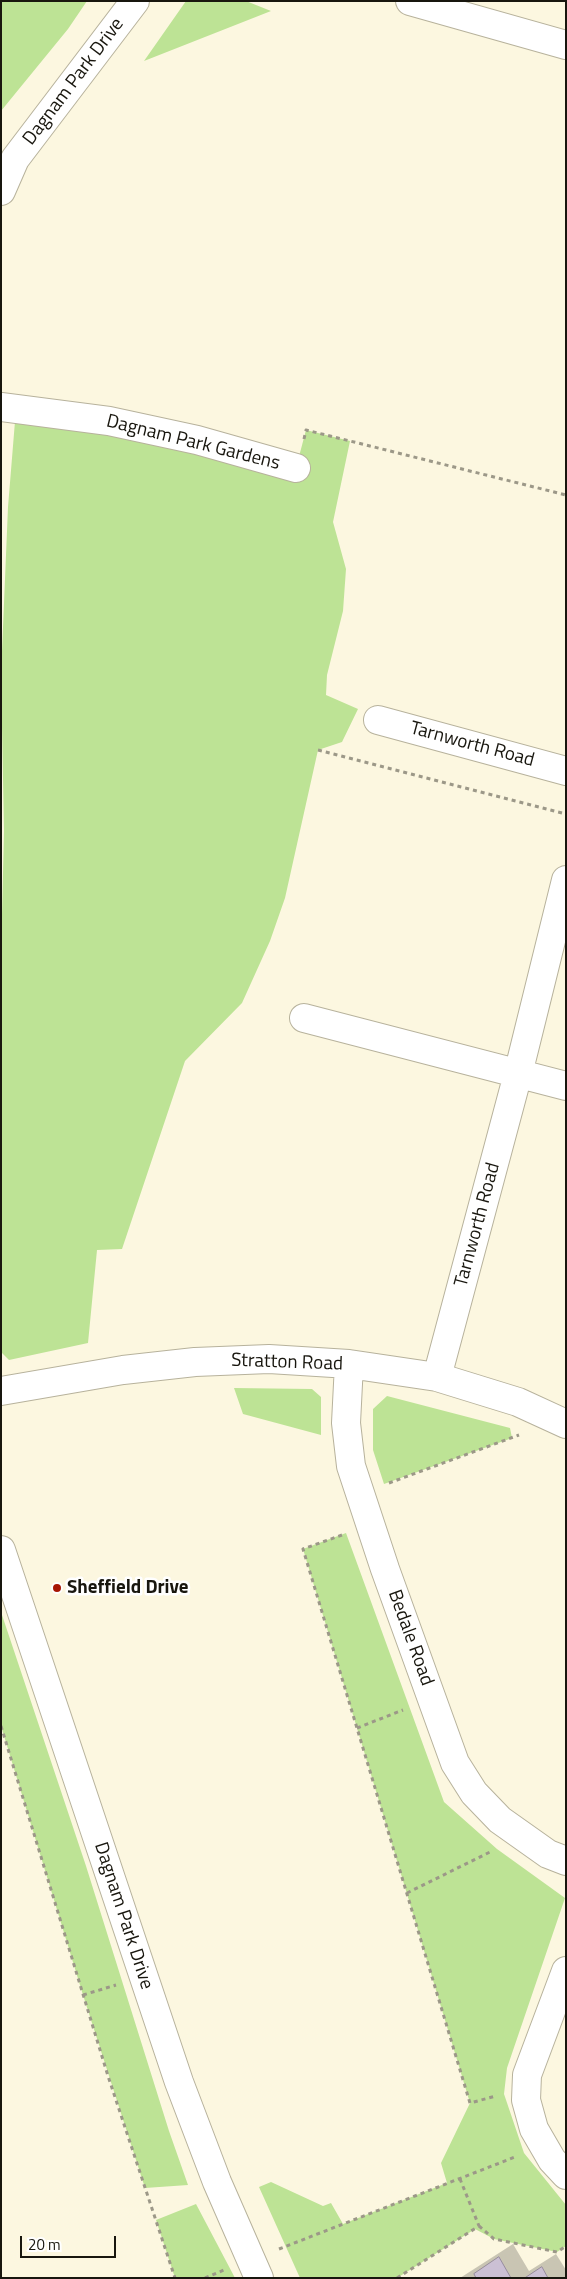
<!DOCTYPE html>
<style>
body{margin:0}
#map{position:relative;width:567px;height:2279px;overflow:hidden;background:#fcf7e0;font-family:"Titillium Web",sans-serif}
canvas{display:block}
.frame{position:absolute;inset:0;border:2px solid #18160e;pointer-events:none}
.scale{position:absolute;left:20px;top:2236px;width:96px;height:22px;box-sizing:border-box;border:2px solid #18160e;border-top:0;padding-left:6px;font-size:15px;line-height:18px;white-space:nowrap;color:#18160e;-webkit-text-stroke:4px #fff;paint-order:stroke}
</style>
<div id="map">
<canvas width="567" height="2279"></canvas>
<div class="frame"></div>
<div class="scale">20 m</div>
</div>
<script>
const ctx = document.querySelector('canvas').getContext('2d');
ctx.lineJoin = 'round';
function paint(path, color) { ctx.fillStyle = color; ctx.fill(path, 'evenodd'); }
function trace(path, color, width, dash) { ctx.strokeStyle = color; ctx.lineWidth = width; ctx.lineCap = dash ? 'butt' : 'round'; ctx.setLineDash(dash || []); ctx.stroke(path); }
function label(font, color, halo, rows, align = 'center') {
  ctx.font = font + ' "Titillium Web",sans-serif'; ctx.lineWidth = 5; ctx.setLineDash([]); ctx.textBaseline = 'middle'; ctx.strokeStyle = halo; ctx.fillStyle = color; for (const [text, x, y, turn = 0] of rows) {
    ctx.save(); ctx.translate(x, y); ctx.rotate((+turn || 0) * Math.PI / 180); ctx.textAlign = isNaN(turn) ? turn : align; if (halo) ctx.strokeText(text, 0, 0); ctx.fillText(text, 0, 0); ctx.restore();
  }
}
const green = new Path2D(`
 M1,1H87L68,29L1,111Z
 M186,1H246L271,11L144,61Z
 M16,409L296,468L306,430L350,441L333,522L346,569L343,611L327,675L326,695L358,709L342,742L318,750L285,898L270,941L242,1003L185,1061L122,1249L97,1250L88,1343L9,1360L1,1352V956L4,831L1,675L8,507Z
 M234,1388L312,1389L321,1397V1435L243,1414Z
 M387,1396L510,1428L512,1438L384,1484L373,1450V1409Z
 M346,1533L444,1802L497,1849L565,1898L507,2068L504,2094L524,2153L566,2205V2246L557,2252L494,2239L475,2229L397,2278H300L259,2187L271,2182L323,2206L331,2203L343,2224L447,2183L441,2163L470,2103L303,1549Z
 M1,1612L86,1866L169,2131L188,2185L145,2188L83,1995L1,1726Z
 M196,2204L235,2278H175L156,2220Z`);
const shadow = new Path2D(`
 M513,2244L529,2271L556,2254L566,2270V2278H460Z`);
const building = new Path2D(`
 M499,2257L511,2278H476L474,2274Z
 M542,2267L548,2278H525Z`);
const path = new Path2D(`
 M304,439L306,430L566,495
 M318,750L566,814
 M389,1483L519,1435
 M342,1535L303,1549L470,2103L496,2096
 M1,1726L108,2076L175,2278
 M357,1728L403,1710
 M407,1893L492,1851
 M83,1995L116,1985
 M479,2226L494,2239L557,2252L566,2246
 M279,2249L515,2157
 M205,2278L224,2270
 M397,2278L479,2226L460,2179`);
const minor = new Path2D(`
 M410,1L566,45
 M1,191L15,159L135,1
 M1,407L109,421L197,440L296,468
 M378,720L566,771
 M304,1018L566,1086
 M349,1364L346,1423L351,1466L385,1569L455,1763L474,1793L500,1820L548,1854L566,1861
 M437,1377L518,1074L566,880
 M1,1391L123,1370L195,1362L269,1359L349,1364L437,1377L518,1402L566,1424
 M1,1550L179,2082L217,2182L259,2278
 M566,1971L527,2075L526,2100L534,2129L552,2160L566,2175`);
const markers = [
 [57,1588,5,"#a71603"]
];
const streetNames = [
 ["Dagnam Park Drive",74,82,-53],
 ["Dagnam Park Gardens",193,443,14],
 ["Tarnworth Road",472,745,15],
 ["Tarnworth Road",478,1225,-75],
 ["Stratton Road",287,1363,2],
 ["Bedale Road",410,1638,70],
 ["Dagnam Park Drive",123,1916,72]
];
const poiNames = [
 ["Sheffield Drive",67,1588]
];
paint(green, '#bde395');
paint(shadow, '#0003');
paint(building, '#cbc0d4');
trace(building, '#968b9e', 1);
trace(minor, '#b7b29c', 30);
trace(path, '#9c9888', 3, [4, 4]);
trace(minor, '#fff', 28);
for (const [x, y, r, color] of markers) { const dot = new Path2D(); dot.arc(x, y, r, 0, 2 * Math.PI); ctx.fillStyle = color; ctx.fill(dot); trace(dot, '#fff', 2); }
label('19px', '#18160e', '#fff', streetNames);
label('bold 19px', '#18160e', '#fff', poiNames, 'left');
</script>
